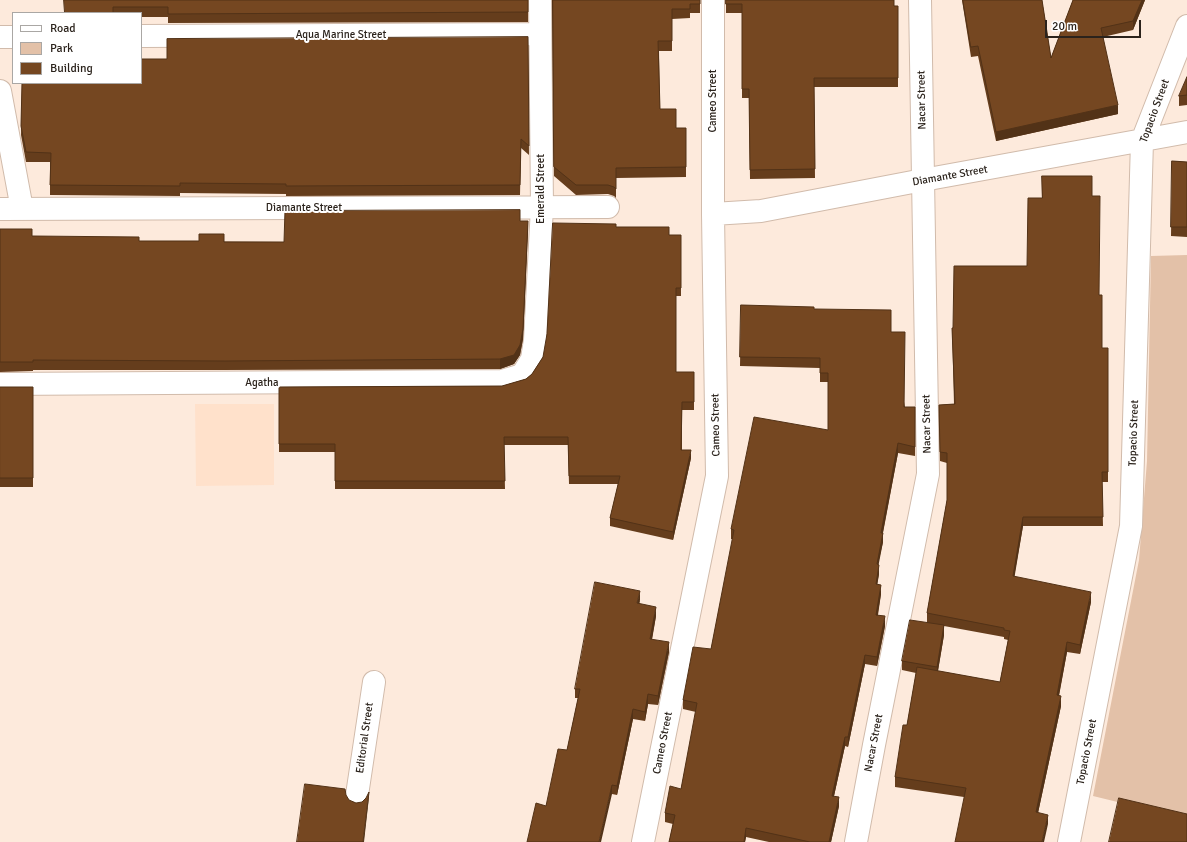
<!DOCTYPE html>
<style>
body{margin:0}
#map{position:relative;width:1187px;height:842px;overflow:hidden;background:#fdeadc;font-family:Signika,sans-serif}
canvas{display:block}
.legend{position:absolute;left:12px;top:12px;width:130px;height:72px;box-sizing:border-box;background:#fff;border:1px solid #aaa7a4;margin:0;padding:5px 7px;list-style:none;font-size:12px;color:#2b231c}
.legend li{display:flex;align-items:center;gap:8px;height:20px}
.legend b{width:20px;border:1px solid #aaa7a4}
.scale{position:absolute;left:1045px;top:20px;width:96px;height:18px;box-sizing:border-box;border:2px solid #2b231c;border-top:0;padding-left:5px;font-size:12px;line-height:14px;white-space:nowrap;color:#2b231c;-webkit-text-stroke:3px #fff;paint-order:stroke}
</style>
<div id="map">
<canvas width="1187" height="842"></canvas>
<ul class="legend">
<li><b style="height:5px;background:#fff"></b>Road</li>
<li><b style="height:11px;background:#e3c1a8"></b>Park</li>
<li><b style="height:11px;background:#754721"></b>Building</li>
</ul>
<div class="scale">20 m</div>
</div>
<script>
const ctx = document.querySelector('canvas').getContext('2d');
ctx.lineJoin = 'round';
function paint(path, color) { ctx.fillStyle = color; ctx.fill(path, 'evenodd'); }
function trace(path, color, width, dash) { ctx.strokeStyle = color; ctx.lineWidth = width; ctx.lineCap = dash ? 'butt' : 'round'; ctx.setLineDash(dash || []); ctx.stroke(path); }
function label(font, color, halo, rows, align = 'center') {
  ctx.font = font + ' Signika,sans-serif'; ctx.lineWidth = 4; ctx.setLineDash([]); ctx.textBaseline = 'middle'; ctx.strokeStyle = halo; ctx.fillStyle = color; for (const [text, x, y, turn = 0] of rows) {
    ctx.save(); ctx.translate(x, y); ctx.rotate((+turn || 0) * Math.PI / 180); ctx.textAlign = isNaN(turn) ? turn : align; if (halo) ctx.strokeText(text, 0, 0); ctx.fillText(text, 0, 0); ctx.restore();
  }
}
const built = new Path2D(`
 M195,404H274V485L196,486Z`);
const green = new Path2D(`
 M1187,255V819L1093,796L1139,560L1147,461L1151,256Z`);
const minor = new Path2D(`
 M141,36L540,34
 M0,37H13
 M0,91L22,209
 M0,209L608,207
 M713,214L761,211L923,180L1187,132
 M0,384L502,381L522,375L532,359L535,340L542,207L540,0
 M357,795L374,682
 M643,842L717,476L713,214V0
 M856,842L874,745L928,474L920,0
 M1069,842L1131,526L1142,141L1187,26`);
const wall = new Path2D(`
 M64,0H528V22L168,23V17H141V13H65Z
 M552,0H700V13H690V18L672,19V51H659L660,109L676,128H686V177L616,178V198L614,196L608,194L576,195L554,176Z
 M726,0L898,6V87H814L815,178L750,179L749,98H742V13H726Z
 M962,0H1042L1051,58L1073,0H1145L1133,30L1103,37L1118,114L996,141L978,56L971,57Z
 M528,37L529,155L521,148L520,195L286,196V194L180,193V196L50,195V162H26L21,135L22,83L167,59Z
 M1187,77V105L1179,106V96Z
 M1172,161L1187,162V237L1171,236Z
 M1092,196L1099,295L1102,348H1108V482H1102L1103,526H1023L1014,577L1091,602L1080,654L1067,652L1059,696L1061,706L1038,813L1048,824L964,797L895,787V777L907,725L916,673L902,670V661L927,622V613L947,500V463L940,461L939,405L954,404L952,328H953L1027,266L1042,198ZM944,626L1004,637V639L1008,640L1000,682L938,671L944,635Z
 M520,221L528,231L523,339L520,355L514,364L500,369L225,370H33V371L0,372V229L32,236L139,241L284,242Z
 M616,227L669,235H681V296H676V372L694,402V410H682V450L691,458L673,540L610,526V518L618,484H569L568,445H504L505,489H335V452H279V387L502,386L526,379L532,374L543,357Z
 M741,305L814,309L891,332L905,407H915V456L898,453L883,533V542L878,564L879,574L877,584L881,594L878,615L885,626L877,666L865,664L848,747L845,746L834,796L839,806L831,842H769L746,837L745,842H669L673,824L665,822V813L681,789L696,712L683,709V700L711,649L733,539H731V529L828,430V382H820V368L740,366Z
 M0,387H33V487H0Z
 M640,600L639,604L656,616L652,640L669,652L658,705L648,704L645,721L633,719L617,795L612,794L546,806L567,750L578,698H575V689Z`);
const shadedWall = new Path2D(`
 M1142,0H1145L1133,30V21Z
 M1118,105V114L996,141V132Z
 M528,221L523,339L520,355L514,364L500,369V359Z
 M898,443V453L881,542V533Z
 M691,450V458L673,540V532Z
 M1023,517V526L1013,586V576Z
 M883,533V542L877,573V564Z
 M879,565V574L876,593V584Z
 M881,585V594L876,624V615Z
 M640,591V600L637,613V603Z
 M1091,592V602L1080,654V645Z
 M656,607V616L650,649V639Z
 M885,616V626L877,666V657Z
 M944,625V635L937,676V667Z
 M669,642V652L658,705V696Z
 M1067,642V652L1057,705V695Z
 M865,655V664L848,747V737Z
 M648,694V704L645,721V712Z
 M1061,696V706L1036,822V812Z
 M633,709V719L617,795V786Z
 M845,737V746L832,805V796Z
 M612,785V794L601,842H599Z
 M369,792V797L364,842H363Z
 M839,797V806L831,842H829Z
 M1048,815V824L1044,842H1042Z
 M746,828V837L745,842H744Z`);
const building = new Path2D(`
 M64,0H528V12L168,14V7H113V13H65Z
 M553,0H700V4H690V9H672V41H658L660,109H676V128H686V167L616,168V189L614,187L608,185H576L554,167Z
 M726,0H894V6H898V78H814L815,169L750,170L749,89H742V4H726Z
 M963,0H1042L1051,58L1073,0H1142L1133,21L1101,28L1118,105L996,132L978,46L971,47Z
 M528,37L529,146L521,139L520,185L286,186V184L180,183V186L50,185L51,153L26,152L21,126L22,83H141V59H167V39Z
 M1187,77V95L1179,96Z
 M1172,161L1187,162V227H1171Z
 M1042,176H1092V196H1100L1099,295H1102V348H1108V472H1102L1103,517H1023L1013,576L1091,592L1080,645L1067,642L1057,695L1061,696L1036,812L1048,815L1042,842H955L966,788L895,777L903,725H907L917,667L1000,682L1010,631L1004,630V628L927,613L947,500V453L940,452L939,405L955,404L952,328H953L954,266H1027L1028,198H1042Z
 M520,210V221H528L523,329L520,345L514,355L500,359L225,361L33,360V362H0V229H32V236L139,237V241H199V234H224V242H284L285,211Z
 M553,223L616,224V227H669V235H681V288H676V372H694V402H682L681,450H691L673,532L610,518L620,476H569L568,437H504L505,481H335V444H279V387L502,386L526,379L532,374L543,357L547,334Z
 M741,305L814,307V309L891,310V332H905L904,407H915V447L898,443L881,533H883L877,564L879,565L876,584L881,585L876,615L885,616L877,657L865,655L848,737H845L832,796L839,797L829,842H810L746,828L744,842H669L675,815L665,813L670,786L681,789L697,703L683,700L693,647L711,649L734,530L731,529L754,417L828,430V373H820V358L740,357Z
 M0,387H33V478H0Z
 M595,582L640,591L637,603L656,607L650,639L669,642L658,696L648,694L645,712L633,709L617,786L612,785L599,842H527L536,803L546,806L558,749L567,750L580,689H575Z
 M910,620L944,625L937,667L902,661Z
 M305,784L345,789L346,795L349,800L356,803L362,802L366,798L369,792L363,842H297Z
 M1119,798L1187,814V842H1109Z`);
const streetNames = [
 ["Aqua Marine Street",341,35],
 ["Nacar Street",922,100,-91],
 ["Cameo Street",713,101,-90],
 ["Topacio Street",1155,111,-70],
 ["Diamante Street",950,176,-10],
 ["Emerald Street",541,189,-90],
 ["Diamante Street",304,208],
 ["Agatha",262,383],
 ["Nacar Street",927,424,-91],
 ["Cameo Street",716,425,-91],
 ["Topacio Street",1134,433,-88],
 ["Editorial Street",365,738,-82],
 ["Cameo Street",663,743,-79],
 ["Nacar Street",874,743,-79],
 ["Topacio Street",1087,752,-79]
];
paint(built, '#ffe1cb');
paint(green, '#e3c1a8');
trace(minor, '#d1bbab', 24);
trace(minor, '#fff', 22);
paint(wall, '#653d1c');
paint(shadedWall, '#523217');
paint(building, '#754721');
trace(building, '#523217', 1);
label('11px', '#2b231c', '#fff', streetNames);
</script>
